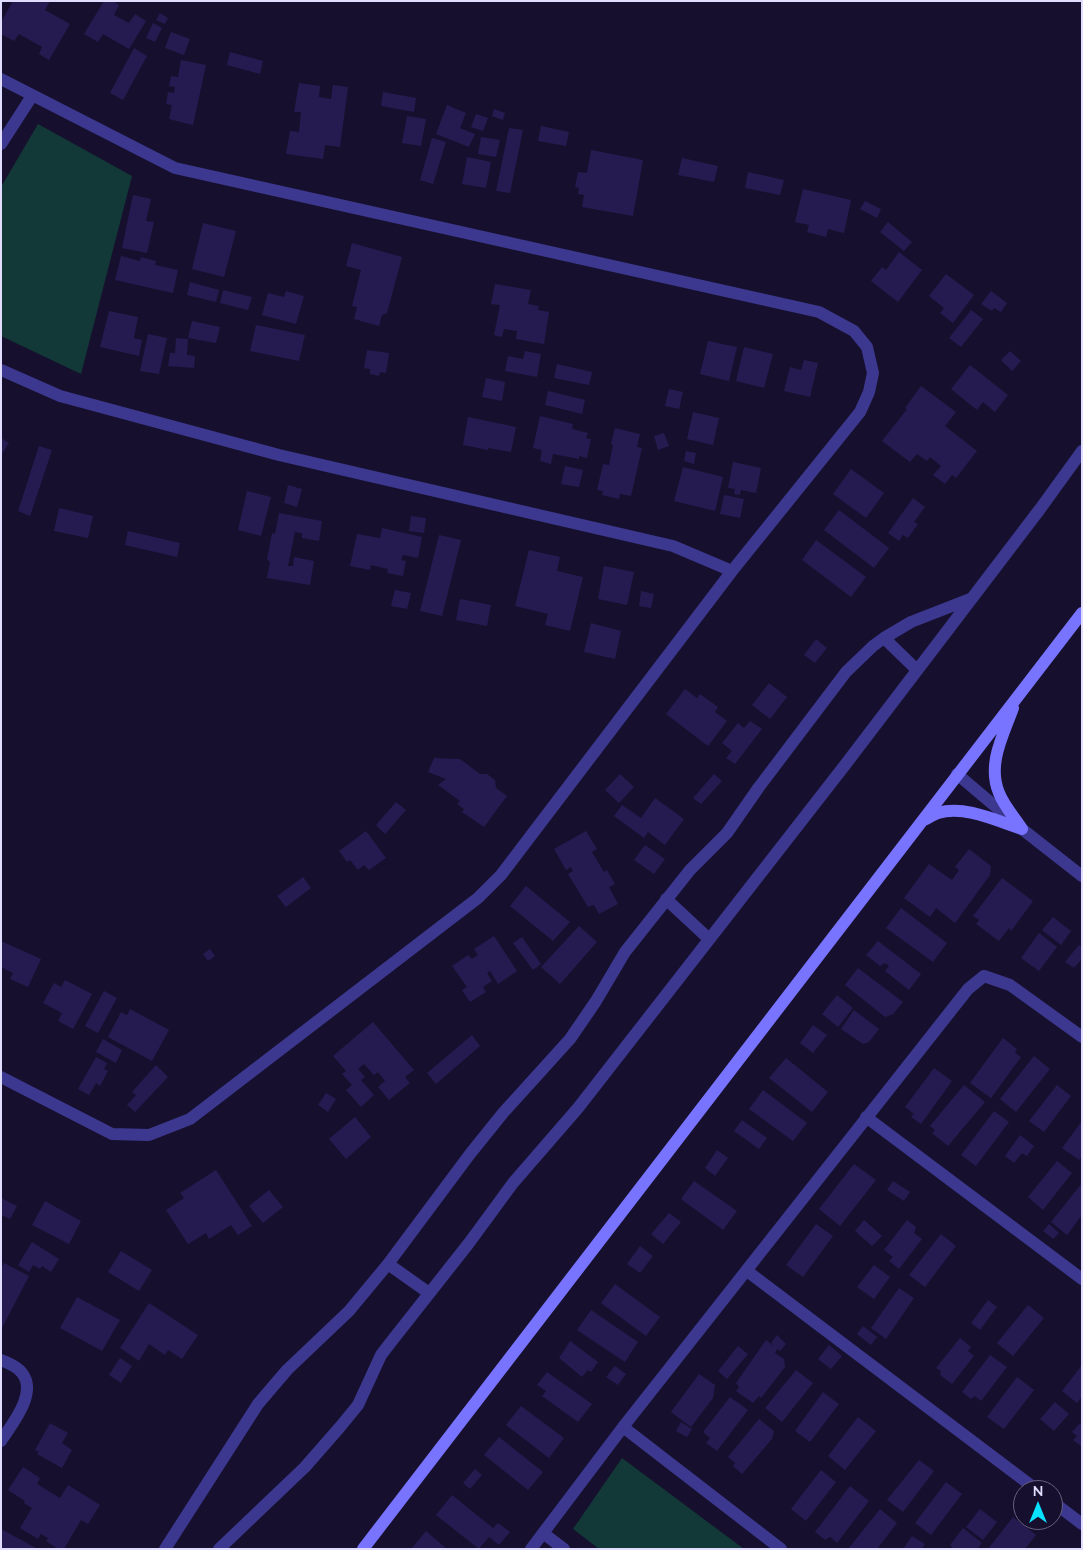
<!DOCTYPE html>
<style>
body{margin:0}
#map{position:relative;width:1083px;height:1550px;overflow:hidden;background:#16102e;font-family:Mulish,sans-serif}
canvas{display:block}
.frame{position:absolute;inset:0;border:2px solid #e1ddff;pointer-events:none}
.north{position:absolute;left:1013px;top:1480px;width:50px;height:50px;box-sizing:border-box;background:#16102e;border:1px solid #676282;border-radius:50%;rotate:0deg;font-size:14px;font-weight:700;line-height:20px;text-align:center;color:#e1ddff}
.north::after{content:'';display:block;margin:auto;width:18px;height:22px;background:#09e2ff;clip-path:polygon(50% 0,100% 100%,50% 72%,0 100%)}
</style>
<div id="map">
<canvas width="1083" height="1550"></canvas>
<div class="frame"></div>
<div class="north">N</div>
</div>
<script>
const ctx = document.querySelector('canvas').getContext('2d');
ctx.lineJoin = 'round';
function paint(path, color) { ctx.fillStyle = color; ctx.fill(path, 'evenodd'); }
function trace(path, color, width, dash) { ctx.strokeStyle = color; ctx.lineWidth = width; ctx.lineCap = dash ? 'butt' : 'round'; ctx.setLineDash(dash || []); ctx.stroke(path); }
const green = new Path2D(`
 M38,124L132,176L81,374L1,336V187Z
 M622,1458L744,1549H599L573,1529Z`);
const building = new Path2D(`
 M13,1H50L45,10L70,24L49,60L39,54L42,47L19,34L14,41L1,34V22Z
 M104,1H113L119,5L114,15L129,23L135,14L146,21L129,49L103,34L98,42L84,34Z
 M160,13L168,18L165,24L156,20Z
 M153,23L162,28L155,42L146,38Z
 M171,32L190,39L184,55L165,48Z
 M134,48L147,56L123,100L110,93Z
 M230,52L263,61L260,74L227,65Z
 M181,60L206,65L193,125L169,119L172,105L166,104L168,92L174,93L175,87L169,86L171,76L178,77Z
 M299,83L320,86L319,97L331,99L333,85L348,87L340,147L325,145L323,159L286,154L290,131L299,132L301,112H294Z
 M383,92L416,98L414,112L381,106Z
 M447,105L466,113L460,128L475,134L469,147L436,134Z
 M494,109L505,113L503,120L492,116Z
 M476,114L488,118L483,131L471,127Z
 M407,116L426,119L421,146L402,143Z
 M541,126L569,132L566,146L538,141Z
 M509,128L523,130L510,193L496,191Z
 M481,137L500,140L496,157L478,154Z
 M432,138L446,142L433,184L420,180Z
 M591,150L643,160L633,216L582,207L584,195L578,194L579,188L575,187L578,172L587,173Z
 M467,157L491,162L486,188L462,184Z
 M682,158L718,166L714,182L678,175Z
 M748,172L784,180L780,195L745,188Z
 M803,189L851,200L844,233L828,229L826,237L807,232L809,225L795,222Z
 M133,195L151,199L146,221L154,222L147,253L122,248Z
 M865,201L881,209L877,218L860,209Z
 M888,222L912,242L904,251L880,232Z
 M203,223L236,231L224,277L192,269Z
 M352,243L402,257L387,313L382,315L379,326L354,319L357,307L352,306L361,270L346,266Z
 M899,252L922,270L898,302L871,281L882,267L886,270Z
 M121,256L140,261L141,257L156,261L155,265L178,270L173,293L115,280Z
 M946,274L974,295L953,323L940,313L944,308L929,296Z
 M190,282L219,290L216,302L187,295Z
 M495,284L531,290L528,304L539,306L538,310L549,312L544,344L516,339L517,331L504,329L502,337L494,335L500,305L491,304Z
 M223,290L252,297L248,310L220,303Z
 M286,291L304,296L296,324L262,315L268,293L284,297Z
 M991,291L1007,303L1001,312L994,308L992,311L981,304Z
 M971,310L983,319L961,347L949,338Z
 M109,311L138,317L134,338L142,340L139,356L100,347Z
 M192,321L220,327L216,343L188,338Z
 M256,325L305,335L299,361L250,351Z
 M148,334L167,338L159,374L140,371Z
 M176,338L188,339L187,355L195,356L194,368L168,366L170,353H175Z
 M708,341L737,347L729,381L700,374Z
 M744,347L773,354L764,388L736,381Z
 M367,350L389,353L386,373L380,372L379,376L370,374V369L364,368Z
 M525,351L541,354L537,377L505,371L508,356L523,359Z
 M1010,351L1021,361L1012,371L1001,360Z
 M804,360L818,363L810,397L784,391L790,367L801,370Z
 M557,364L592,372L589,385L554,378Z
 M970,365L1008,395L995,412L983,402L977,410L951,389Z
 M486,378L505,382L502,401L482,397Z
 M921,386L956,412L945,426L977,451L956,478L952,475L945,484L933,475L941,466L930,457L927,461L917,454L910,462L882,441L907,409L905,408Z
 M669,389L683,392L679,409L665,406Z
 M548,391L585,400L582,414L545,405Z
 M693,412L719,418L713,445L687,439Z
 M540,416L573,424L572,429L588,433L586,438L591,439L587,458L579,456V459L553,454L551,464L540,461L542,450L533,448Z
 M468,417L516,427L511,452L488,448V450L463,445Z
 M615,428L640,434L637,447L642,448L631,496L620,494L619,499L602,495L603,491L597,490L603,464L609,465L613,445L611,444Z
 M664,433L669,446L658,450L654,436Z
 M1,438L9,443L1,455Z
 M39,446L52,450L30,516L18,511Z
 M686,451L696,453L694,464L684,461Z
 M733,462L761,468L756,493L741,490L740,495L734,494L735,489L728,488Z
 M565,466L583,470L579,487L561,484Z
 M683,467L723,477L715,511L674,501Z
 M851,469L884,493L866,518L833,494Z
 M288,485L302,489L297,507L284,503Z
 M247,491L271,497L261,536L238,530Z
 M724,495L744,499L740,518L720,514Z
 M913,498L925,507L914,522L918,524L908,538L903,535L899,541L888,533Z
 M59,508L93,516L88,538L54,531Z
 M839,510L889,548L874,568L824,530Z
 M279,513L322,521L319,541L302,538V533L295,532L288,566H293L294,557L314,561L310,585L267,578L270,562L267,559L272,533L275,534Z
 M411,516L426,518L424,533L409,531Z
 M382,528L422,537L418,558L403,555L401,560L406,561L403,576L387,573L388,569L371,565L370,570L350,566L357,534L380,538Z
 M128,531L180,543L177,557L125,545Z
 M439,535L461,540L442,616L420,611Z
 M816,540L866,577L851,597L802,560Z
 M529,550L560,557L557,571L583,577L570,631L545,625L548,614L515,606Z
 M604,566L634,572L627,605L598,599Z
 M395,590L411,593L407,609L391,606Z
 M641,591L654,594L651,608L639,606Z
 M460,599L491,605L487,626L456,620Z
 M591,623L621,631L615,659L584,652Z
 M816,639L827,648L815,663L804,655Z
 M769,683L787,697L770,719L752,705Z
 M685,689L697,698L700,694L718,707L715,712L727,721L708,746L666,714Z
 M750,721L762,729L735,764L726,758L732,751L722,743L738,723L744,728Z
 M434,758L460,759L480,774H487L495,780L496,788L507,796L484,827L462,812L464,809L457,804L460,801L438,785L446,779L428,772Z
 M620,774L634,787L619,803L605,790Z
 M714,774L722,781L701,804L693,798Z
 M655,798L684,819L665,845L648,832L644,838L614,816L622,805L641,818Z
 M396,802L406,810L385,834L376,825Z
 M366,831L386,858L369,870L364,865L358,870L350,860L347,862L339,851Z
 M586,831L597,849L592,852L604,872L607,870L615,884L609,887L618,904L599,914L594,905L588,907L568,874L573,871L571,867L566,870L554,849Z
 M645,845L665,859L654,874L634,860Z
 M969,849L991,866L990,875L955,923L936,908L930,917L904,898L929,864L952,880L959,870L955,867Z
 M303,877L311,888L286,907L277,896Z
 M1002,878L1033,901L1011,931L1009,928L999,941L976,924L979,920L973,916Z
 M526,886L570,922L553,941L510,906Z
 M901,908L947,943L933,962L886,928Z
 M1053,917L1071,931L1061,945L1042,930Z
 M579,926L597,942L560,984L541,967Z
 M1039,933L1057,947L1039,971L1021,958Z
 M494,936L517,971L498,984L490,971L487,973L492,981L483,987L486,992L470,1002L462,990L467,987L452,966L468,955L472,959L478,955L474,949Z
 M522,937L541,964L533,970L513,943Z
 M1,941L41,959L28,987L10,979L13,973L1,967Z
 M878,941L921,974L909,990L885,971L889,966L885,963L880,966L866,955Z
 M1079,945L1082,947V959L1074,968L1065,962Z
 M210,949L215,956L208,961L203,954Z
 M858,968L903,1002L893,1014L885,1017L845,985Z
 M65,980L92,994L73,1029L58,1021L62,1013L43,1003L54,983L61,987Z
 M104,991L117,998L98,1033L85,1026Z
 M837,995L853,1008L838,1027L822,1014Z
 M130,1009L169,1030L152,1061L108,1037L121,1012L127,1015Z
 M854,1010L879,1029L869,1042L863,1044L841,1029Z
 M373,1022L414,1070L405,1077L410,1083L389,1100L378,1087L385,1081L378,1072L374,1075L364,1064L358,1069L365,1077L361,1080L374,1095L361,1107L346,1090L352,1085L342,1074L346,1071L333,1056Z
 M813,1025L827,1035L813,1053L800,1043Z
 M472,1035L480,1046L436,1084L427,1073Z
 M1003,1038L1017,1049L1015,1053L1021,1057L991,1098L970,1083Z
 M103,1039L122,1050L116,1063L96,1052Z
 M1034,1056L1050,1069L1016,1112L1000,1099Z
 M96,1057L107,1063L104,1069L108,1071L100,1086L96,1083L89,1095L78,1089Z
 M786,1058L828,1092L812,1112L769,1078Z
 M156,1065L168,1077L135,1112L127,1105L136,1095L132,1092Z
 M934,1068L952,1081L921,1124L911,1117L914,1114L905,1107Z
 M964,1085L985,1102L948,1146L932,1133L935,1130L930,1126Z
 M1057,1085L1071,1096L1044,1132L1029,1121Z
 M763,1090L807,1123L793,1141L749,1109Z
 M326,1093L336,1099L328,1112L318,1105Z
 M994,1111L1009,1122L976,1166L961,1155Z
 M355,1117L371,1137L346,1159L329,1139Z
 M742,1120L767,1138L759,1149L734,1131Z
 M1082,1121V1156L1079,1160L1062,1148Z
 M1020,1135L1034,1146L1027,1156L1022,1153L1014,1163L1005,1156Z
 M717,1150L728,1158L715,1176L705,1168Z
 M1057,1161L1072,1173L1043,1210L1028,1197Z
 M854,1164L876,1180L840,1226L819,1209Z
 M216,1170L252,1226L238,1235L231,1225L209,1239L206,1233L188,1244L166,1210L184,1198L180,1193Z
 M694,1181L737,1211L723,1230L681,1199Z
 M893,1181L910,1192L904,1201L887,1190Z
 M1082,1183V1215L1067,1235L1051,1222Z
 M269,1190L283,1207L263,1223L249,1206Z
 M1,1198L17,1206L10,1219L1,1215Z
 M45,1201L81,1221L69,1244L32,1225Z
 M669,1213L681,1222L663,1244L651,1234Z
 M864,1220L882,1236L872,1246L855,1231Z
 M907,1220L916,1227L914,1233L922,1239L899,1269L889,1261L893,1257L884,1250Z
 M816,1224L833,1236L803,1277L786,1265Z
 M1049,1224L1059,1233L1053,1239L1043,1231Z
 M941,1234L956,1246L925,1287L909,1275Z
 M32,1242L59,1259L51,1272L42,1266L40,1269L33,1265L29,1272L18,1265Z
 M640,1246L653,1256L640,1273L627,1264Z
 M121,1251L152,1270L139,1291L108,1272Z
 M4,1263L29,1276L1,1330V1268Z
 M874,1265L890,1277L874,1299L857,1287Z
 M615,1284L660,1317L646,1336L601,1303Z
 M899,1288L914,1298L886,1339L871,1328Z
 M77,1297L120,1320L102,1351L60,1328Z
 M988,1300L997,1307L980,1330L971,1323Z
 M149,1303L198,1335L182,1359L168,1350L165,1355L149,1344L139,1361L120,1348Z
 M1028,1305L1044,1318L1013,1356L997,1343Z
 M591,1310L638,1342L625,1362L577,1330Z
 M863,1326L877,1337L871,1345L857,1334Z
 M777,1335L786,1344L780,1351L777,1349L775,1353L784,1359L785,1367L761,1398L759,1396L753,1403L736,1391L739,1387L736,1383L766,1340L775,1347L771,1343Z
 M960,1338L971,1347L968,1351L974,1356L952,1384L940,1375L941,1371L936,1368Z
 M570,1341L598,1362L591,1372L588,1370L582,1377L559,1358Z
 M829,1345L842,1356L831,1369L818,1359Z
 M738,1346L748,1354L727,1379L718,1371Z
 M990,1355L1007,1367L981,1401L975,1396L971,1399L962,1392Z
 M120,1358L132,1366L121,1383L109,1375Z
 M1082,1365V1397L1077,1403L1062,1391Z
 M615,1366L626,1374L618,1385L606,1377Z
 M796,1370L813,1383L782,1422L765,1408Z
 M547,1372L592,1404L578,1422L542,1396L546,1391L537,1385Z
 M699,1374L715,1385L713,1398L691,1427L671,1412Z
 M1017,1377L1034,1390L1004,1429L987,1417Z
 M823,1392L839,1404L810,1442L795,1431Z
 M730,1397L748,1410L717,1451L706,1443L710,1438L703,1432Z
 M1055,1402L1069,1414L1054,1431L1040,1419Z
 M521,1406L564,1438L549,1458L506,1425Z
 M858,1417L876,1431L845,1470L828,1456Z
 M759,1419L774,1431L772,1439L742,1474L733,1466L735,1463L728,1457Z
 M681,1422L692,1429L687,1437L676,1431Z
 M50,1423L68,1433L62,1443L72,1450L62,1468L37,1454L39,1452L35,1450Z
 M1080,1423L1082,1425V1447L1073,1440L1077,1436L1072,1432Z
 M499,1437L543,1472L528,1490L484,1455Z
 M919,1460L934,1471L903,1512L887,1500Z
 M23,1467L40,1478L37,1484L60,1498L68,1485L100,1505L88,1524L81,1520L64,1549H58L46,1541L48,1538L41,1534L38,1539L20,1528L32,1508L24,1503L25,1501L8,1490Z
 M475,1469L482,1475L470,1489L463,1483Z
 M821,1470L836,1482L806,1521L791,1509Z
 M946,1482L962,1494L931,1535L915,1523Z
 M850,1486L869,1501L837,1543L830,1537L825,1540L815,1532Z
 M452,1495L493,1528L498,1523L510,1532L499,1545L489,1537L479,1549L436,1515Z
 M880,1509L897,1523L877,1549H848Z
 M980,1509L997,1522L983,1540L966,1527Z
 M1013,1517L1036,1535L1025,1549H988Z
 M963,1528L982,1543L977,1549H954L950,1545Z
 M1,1529L38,1549H1Z
 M426,1531L447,1549H411Z
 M912,1536L925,1544L922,1549H903Z`);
const street = new Path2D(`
 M1,79L175,168L819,312L854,331L867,347L873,373L869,392L860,412L732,571L501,875L478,898L190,1119L149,1135L112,1134L1,1077
 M1,144L32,96
 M1,370L60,396L279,455L673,546L732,571
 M884,638L917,670
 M957,774L1022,829L1082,876
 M666,899L709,939
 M866,1117L1082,1279
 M388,1264L429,1293
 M747,1271L1037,1490
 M1,1360C8,1363 17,1366 22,1373C38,1393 12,1424 1,1441
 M623,1427L781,1549
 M1053,1502L1082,1524
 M543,1533L564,1549
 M165,1549L258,1404L287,1370L349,1311L388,1264L470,1154L503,1113L570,1039L596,1001L625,952L690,870L727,833L759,787L846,672L873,646L884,638L911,622L970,599
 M219,1549L305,1467L340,1427L358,1405L381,1355L391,1342L469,1243L513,1183L578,1108L845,765L1040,509L1082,451
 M531,1549L623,1427L968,989L984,976L1010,985L1082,1037`);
const secondary = new Path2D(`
 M1013,708C1003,736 987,764 999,793C1004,806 1015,818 1022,829
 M924,820C928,818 933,815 938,813C965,805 997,821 1022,829
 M363,1549L1082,613`);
paint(green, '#123837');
paint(building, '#261b50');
trace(street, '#3d388f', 12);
trace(secondary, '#7974ff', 12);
</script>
